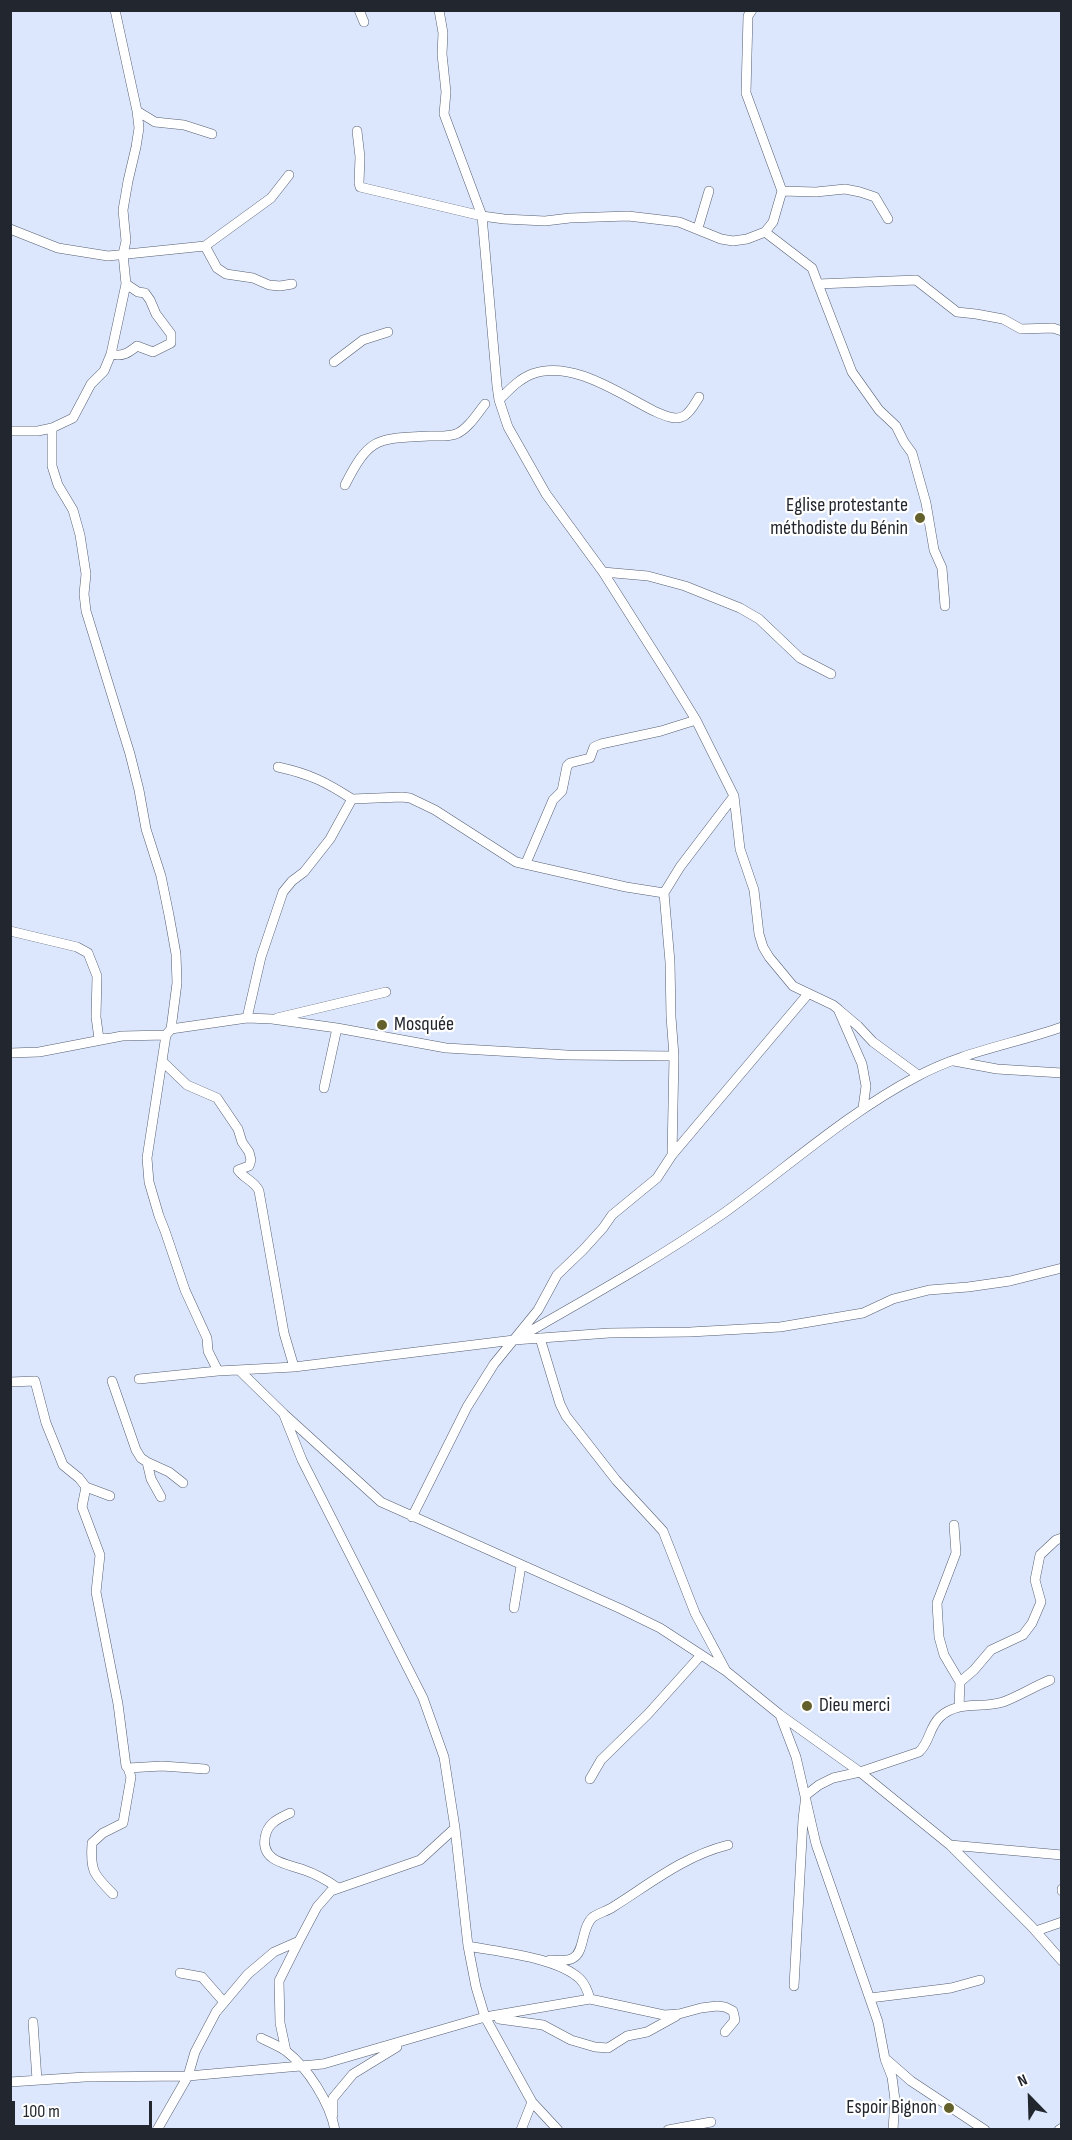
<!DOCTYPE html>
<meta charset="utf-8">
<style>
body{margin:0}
#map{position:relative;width:1072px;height:2140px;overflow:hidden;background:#dce7fd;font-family:"Sofia Sans Condensed",sans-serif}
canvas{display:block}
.frame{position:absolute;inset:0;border:12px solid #22262e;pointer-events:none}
.north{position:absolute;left:1000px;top:2068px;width:60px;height:60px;-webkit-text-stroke:4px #fff;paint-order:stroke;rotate:337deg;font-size:16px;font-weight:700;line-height:24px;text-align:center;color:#22262e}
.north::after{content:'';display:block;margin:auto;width:21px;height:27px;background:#22262e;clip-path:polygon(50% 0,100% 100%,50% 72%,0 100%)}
.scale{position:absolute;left:12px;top:2101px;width:140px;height:27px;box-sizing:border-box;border:3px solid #22262e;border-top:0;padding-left:8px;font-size:18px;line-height:21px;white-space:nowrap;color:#22262e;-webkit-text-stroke:4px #fff;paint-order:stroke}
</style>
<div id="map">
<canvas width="1072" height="2140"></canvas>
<div class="frame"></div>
<div class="north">N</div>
<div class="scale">100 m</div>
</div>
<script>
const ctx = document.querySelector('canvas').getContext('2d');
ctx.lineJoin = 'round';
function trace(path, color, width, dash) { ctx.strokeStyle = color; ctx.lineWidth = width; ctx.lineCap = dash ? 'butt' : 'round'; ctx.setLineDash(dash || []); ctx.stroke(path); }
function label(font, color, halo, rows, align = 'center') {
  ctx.font = font + ' "Sofia Sans Condensed",sans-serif'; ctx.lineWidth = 4.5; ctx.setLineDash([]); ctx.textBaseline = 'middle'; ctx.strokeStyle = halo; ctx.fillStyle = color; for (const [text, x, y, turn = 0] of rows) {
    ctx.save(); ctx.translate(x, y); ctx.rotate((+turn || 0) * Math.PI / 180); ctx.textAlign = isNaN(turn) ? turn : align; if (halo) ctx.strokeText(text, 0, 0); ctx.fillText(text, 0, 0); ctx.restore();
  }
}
const street = new Path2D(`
 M359,10L364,22
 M439,10L443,33L442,54L446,92L444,114L482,216L497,386L499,400L508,427L546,494L603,572L669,676L696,720L734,796L680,867L664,893L670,962L671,1017L674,1056L672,1155
 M137,111L155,122L184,125L212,134
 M357,131L360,157L359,183L360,187L482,216L504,219L545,221L570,218L628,216L679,222L721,239L733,241L747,239L765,232L773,222L782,191L746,93L748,16L752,10
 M782,191L816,192L845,189L860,192L875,197L888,219
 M698,228L709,191
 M10,229L58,248L108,256L205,246L217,268L226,274L253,278L269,285L280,286L292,284
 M765,232L812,268L818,284L916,280L957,312L976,314L1003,319L1021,329L1053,328L1062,331
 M205,246L271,198L289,175
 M818,284L852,372L879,410L896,426L904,442L912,453L926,503L934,550L942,568L945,606
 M111,354C123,357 128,353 137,346L153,352L171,343V334L156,314L150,300L145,293L138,292L126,284
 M334,362L363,340L388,332
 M499,400C509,390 519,379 532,374C571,359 620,394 654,411C663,415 675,421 684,416C691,412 695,403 699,397
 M52,428V466L58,485L73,510L80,535L86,574L84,594L86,611L130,754L139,790L146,829L161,876L169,915L176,954L177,983L171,1029
 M10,431H38L52,428L73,418L91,384L104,371L111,354L126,284L123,254L126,241L123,210L128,181L136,147L139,128L137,111L115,10
 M345,485C370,436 377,439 429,436C437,436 448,437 456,434C468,429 477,414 485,404
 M603,572L648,576L685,586L740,608L759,619L800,658L831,674
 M278,767C310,774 326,782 352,799
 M734,796L740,849L754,890L759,934L763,947L769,957L793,986L833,1005L838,1009L862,1064L866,1086L863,1108
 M526,863L553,800L562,791L567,766L570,763L590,758L594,747L601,744L661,731L696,720
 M10,931L77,947L88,953L97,976L96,1017L99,1039L105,1038
 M839,1010L858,1026L873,1042L918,1075
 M247,1018L261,957L283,892L292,881L304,872L330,839L352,799L402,797L410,798L435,810L516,862L626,887L664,893
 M277,1018L386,992
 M166,1035L147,1158L149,1182L159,1216L165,1231L185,1290L207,1338L208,1351L218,1371
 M10,1053L39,1052L122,1036L166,1035L171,1029L247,1018L272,1019L337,1028L446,1048L567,1055L674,1056
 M954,1061L997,1069L1062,1073
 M163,1062L187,1085L217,1098L238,1129L242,1142L249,1152L251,1160L249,1166L238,1170C244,1179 255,1181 259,1191L284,1333L294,1367
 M324,1088L337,1028
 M518,1338C588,1298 658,1259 724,1213C788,1167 846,1114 916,1077C961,1052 1014,1044 1062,1027
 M540,1338L560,1404L566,1416L616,1480L663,1531L695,1613L725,1669
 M239,1370L284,1414L381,1502L621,1609L660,1628L726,1671L779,1714L860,1772L950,1845L1032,1927L1062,1961
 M139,1379L218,1371L294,1367L514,1340L609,1333L690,1332L780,1327L863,1313L893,1299L929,1290L968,1287L1010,1281L1062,1268
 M112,1381L136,1450L141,1458L147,1462L151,1479L161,1497
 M10,1382L35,1381L46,1423L63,1465L79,1478L86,1487L110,1496
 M284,1415L302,1460L423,1698L444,1757L455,1828L468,1946C498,1952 557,1957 580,1979C585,1984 588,1992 590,1999
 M147,1462L169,1472L183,1483
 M86,1487L82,1507L100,1555L96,1592L118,1704L126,1766L128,1768L162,1766L205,1769
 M412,1517L467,1407L494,1364L538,1310L557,1275L583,1250L603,1228L612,1215L657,1178L672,1155L808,994
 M954,1525L956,1553L937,1603L939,1637L944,1655L960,1682
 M514,1608L521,1566
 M959,1707L960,1682L974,1670L991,1650L1023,1635L1032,1623L1041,1602L1035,1580L1040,1555L1056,1540L1062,1538
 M780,1715L796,1757L816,1844L878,2022L885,2059L892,2077L895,2100L893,2130
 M590,1779L601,1760L648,1714L701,1655
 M290,1813C278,1819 267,1823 265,1838C261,1862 288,1864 304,1870C316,1874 328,1881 338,1888
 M950,1845L1062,1855
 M1062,1889V1891
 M113,1894C93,1874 90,1870 92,1843L103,1833L123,1823L131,1777L128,1768
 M1036,1931L1062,1922
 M468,1946L476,1987L485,2017L532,2102L558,2130
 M550,1960C557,1960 567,1962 573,1958C585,1952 581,1927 593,1917C599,1913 607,1911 613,1907C651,1883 684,1856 728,1845
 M180,1973L202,1977L223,2001
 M794,1986L803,1819L806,1795L819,1785L833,1778L860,1772L919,1752C930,1742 929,1727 940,1717C958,1700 982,1709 1003,1702C1019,1696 1035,1686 1050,1680
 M870,1998L951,1988L980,1980
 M499,2019L543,2025L571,2040L595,2047L608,2048L627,2036L647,2032L676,2016
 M33,2022L37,2080
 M261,2038C269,2042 279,2046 286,2051C308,2068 330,2103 335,2130
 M286,2051L280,2023L279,1981L299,1941
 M887,2060L911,2081L985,2130
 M10,2082L85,2077L188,2076L323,2064L485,2017L590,1999L664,2015L679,2014L701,2008L717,2006L725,2007L733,2011L735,2020L725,2032
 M333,2115V2098L353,2074L397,2047
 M157,2130L188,2076L195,2052L216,2012L248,1974L274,1952L299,1941L317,1907L331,1891L420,1860L455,1828
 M521,2130L532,2102
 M668,2130L711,2122
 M1059,2130L1062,2128`);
const markers = [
 [920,518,6,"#64602c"],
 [382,1025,6,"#64602c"],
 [807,1706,6,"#64602c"],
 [949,2108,6,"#64602c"]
];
const poiNames = [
 ["Eglise protestante",908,506],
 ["méthodiste du Bénin",908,529],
 ["Mosquée",394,1025,"left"],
 ["Dieu merci",819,1706,"left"],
 ["Espoir Bignon",937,2108]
];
trace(street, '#555e71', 10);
trace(street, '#fff', 9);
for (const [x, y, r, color] of markers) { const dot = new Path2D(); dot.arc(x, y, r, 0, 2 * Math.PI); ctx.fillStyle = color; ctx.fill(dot); trace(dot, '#fff', 2); }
label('20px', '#22262e', '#fff', poiNames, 'right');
</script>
